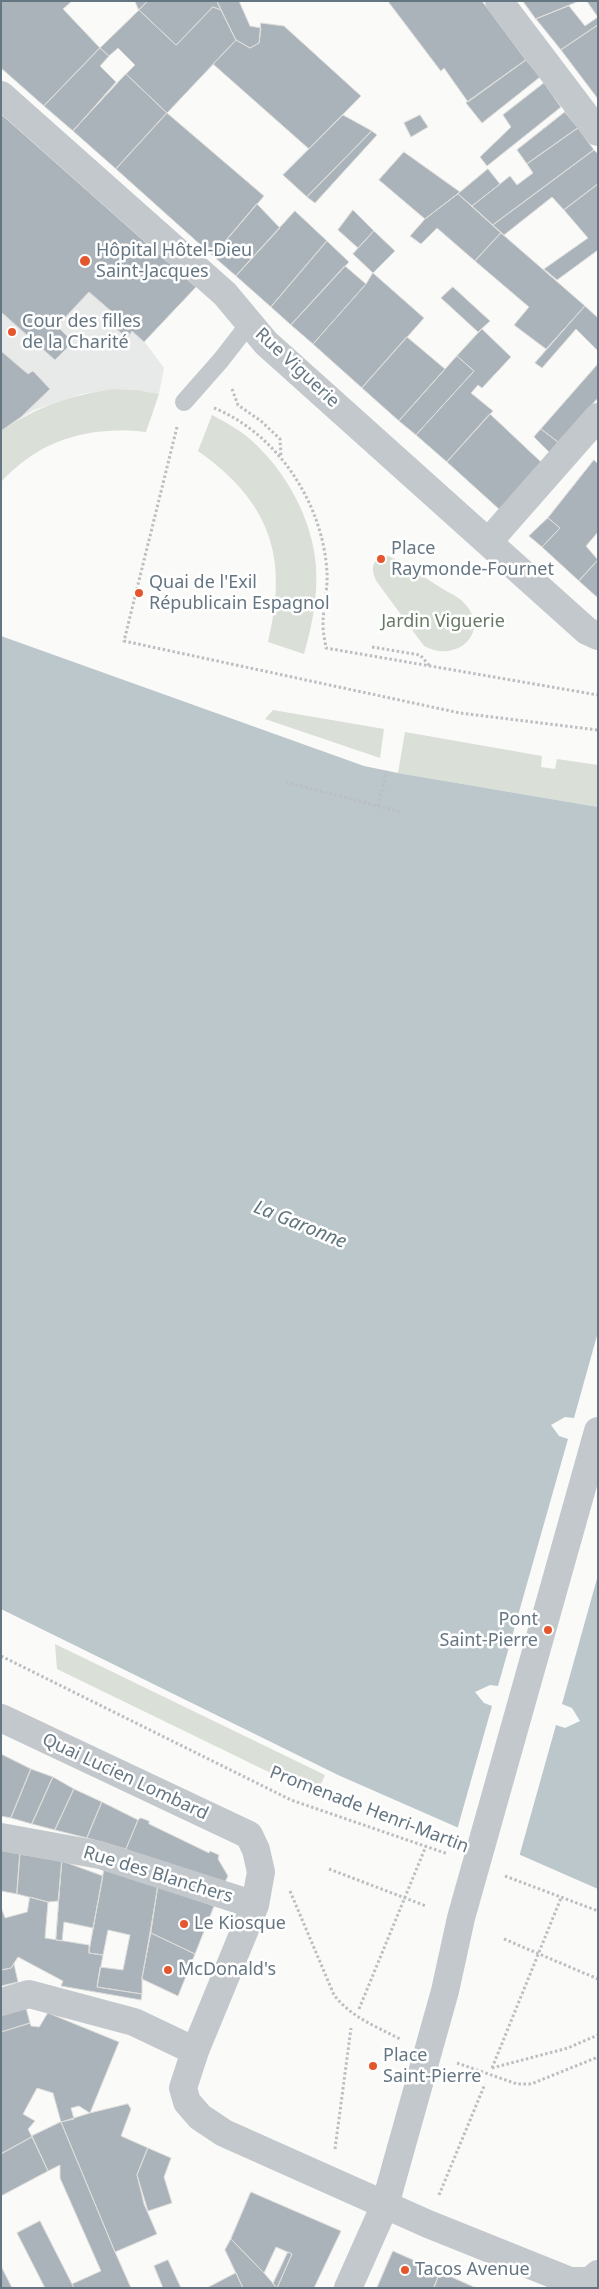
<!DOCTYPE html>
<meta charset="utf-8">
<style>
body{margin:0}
#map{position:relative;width:599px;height:2289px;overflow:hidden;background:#fafaf8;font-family:"Noto Sans",sans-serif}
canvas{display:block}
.frame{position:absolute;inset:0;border:2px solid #657683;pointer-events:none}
</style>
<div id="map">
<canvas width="599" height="2289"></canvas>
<div class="frame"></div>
</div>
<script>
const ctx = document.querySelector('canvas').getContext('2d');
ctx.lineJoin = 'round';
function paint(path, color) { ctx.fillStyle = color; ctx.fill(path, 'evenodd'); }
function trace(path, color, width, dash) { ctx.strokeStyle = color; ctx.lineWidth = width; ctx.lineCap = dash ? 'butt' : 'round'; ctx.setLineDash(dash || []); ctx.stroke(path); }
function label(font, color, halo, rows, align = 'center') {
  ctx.font = font + ' "Noto Sans",sans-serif'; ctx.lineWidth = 5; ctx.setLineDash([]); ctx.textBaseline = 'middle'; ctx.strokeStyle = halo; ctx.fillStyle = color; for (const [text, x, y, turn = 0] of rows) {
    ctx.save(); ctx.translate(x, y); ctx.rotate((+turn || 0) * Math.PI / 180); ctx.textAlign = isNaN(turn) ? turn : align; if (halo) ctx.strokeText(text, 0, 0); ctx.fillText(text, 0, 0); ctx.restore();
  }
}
const built = new Path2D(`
 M1,113L196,287L144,341L164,368L159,394L138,390L113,389L82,394L34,410L1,431Z`);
const green = new Path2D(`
 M113,389L138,390L159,394L146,432C89,426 41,439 1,482V431C39,406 68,396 113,389Z
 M212,415C225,422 240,430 251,440C286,471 313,520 316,567C318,597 312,626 304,654L268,642C289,557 270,502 198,451Z
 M388,556L400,561C415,571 430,581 446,591C452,594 460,598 465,604C491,632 457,664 424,646L377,582C370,568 371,559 388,556Z
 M273,710L384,729L380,758L265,719Z
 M405,732L542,756L541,767L555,769L557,759L598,765V807L398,773Z
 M55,1644L325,1775L316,1795L57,1669Z`);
const water = new Path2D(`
 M1,636L364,766L398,773L598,807V1889L338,1775L1,1609Z`);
const pier = new Path2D(`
 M598,1332V1575L562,1704L572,1708L580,1721L565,1728L556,1725L519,1857L457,1830L492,1706L484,1703L475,1692L490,1685L498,1686L568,1439L559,1436L551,1425L565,1417L574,1418Z`);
const building = new Path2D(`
 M1,1H72L63,9L100,48L44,106L1,68Z
 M135,1H148L139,10Z
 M148,1H217L221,10L213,7L176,45L139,10Z
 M217,1H239L250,26L261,28L259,43L250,48L236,40Z
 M388,1H482L526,60L468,102L444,68L441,71Z
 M523,1H579L536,19Z
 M587,1H598V17Z
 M569,6L585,26L598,17V25L561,50L536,19Z
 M213,7L221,10L236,40L167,113L126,74L135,65L118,48L109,56L100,48L139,10L176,45Z
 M261,23L284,26L361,96L309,149L213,64L236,40L250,48L259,43Z
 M598,25V99L561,50Z
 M100,48L109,56L100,66L116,82L73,131L44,106Z
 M526,60L540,77L482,123L466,103Z
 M126,74L167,113L116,169L73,131Z
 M544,83L561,107L487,166L480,157L511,127L503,115Z
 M565,112L578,128L527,164L517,150Z
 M167,113L264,196L213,256L116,169Z
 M1,114L196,287L144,342L132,331L127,338L114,327L119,318L89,292L57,326L73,342L55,360L1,312Z
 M343,115L372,131L307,197L283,175Z
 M420,115L428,127L411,137L404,123Z
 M578,128L594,150L493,225L472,206L510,176L517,185L533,173L527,164Z
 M372,131L377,135L315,203L307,197Z
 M594,150L598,154V184L564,210L552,197L504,235L493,225Z
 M404,152L460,192L425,219L379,180Z
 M488,169L500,184L472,206L458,194Z
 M598,184V250L557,280L544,269L588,238L564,210Z
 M458,194L501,233L475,261L437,228L421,244L410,236L425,219Z
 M257,204L280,228L236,276L213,256Z
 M353,210L374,231L358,248L338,230Z
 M295,211L327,241L271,307L236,276Z
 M374,231L395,251L373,273L353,254Z
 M501,233L585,306L546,349L514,325L529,307L475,261Z
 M327,241L349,262L291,325L271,307Z
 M345,266L366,284L313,344L291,325Z
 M373,273L424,318L362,388L313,344L366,284Z
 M453,287L490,321L478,332L441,298Z
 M585,306L598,318V351L576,329L542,368L535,363Z
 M482,329L511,357L482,388L478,385L471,393L493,411L447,462L416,435L474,371L457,356Z
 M407,337L445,369L399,421L362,388Z
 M1,351L28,374L33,371L50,389L21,417L1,431Z
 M457,356L474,371L416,435L399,421Z
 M598,364V398L558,442L541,429Z
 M490,414L542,463L500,510L447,462Z
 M541,429L558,442L550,453L534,437Z
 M594,460L598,464V532L586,546L598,560L579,581L542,547L560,528L548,518Z
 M548,518L560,528L542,547L529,536Z
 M598,560V598L579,581Z
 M1,1754L31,1769L11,1818L1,1816Z
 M31,1769L53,1777L32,1824L11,1818Z
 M53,1777L74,1789L55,1830L32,1824Z
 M74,1789L102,1802L87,1838L55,1830Z
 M102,1802L138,1820L126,1849L87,1838Z
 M141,1818L149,1821V1824L209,1853L210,1851L219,1855L218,1859L228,1876L225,1882L125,1851L138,1820Z
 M1,1850L20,1854L17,1894L1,1891Z
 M20,1854L62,1861L58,1901L48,1902L17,1894Z
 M62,1861L103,1876L93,1928L64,1922L62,1941L56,1940Z
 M104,1870L158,1886L142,1979V1994L97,1987L100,1967L123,1970L130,1935L108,1930L103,1955L89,1953Z
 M158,1886L214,1906L195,1954L151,1933Z
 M30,1897L48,1902L45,1938L89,1945V1953L103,1955L97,1987L142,1994L141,2000L61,1986L63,1981L18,1957L11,1968L1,1970V1907L5,1918L27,1912Z
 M151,1933L195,1954L178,1996L142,1979Z
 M14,1964L18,1982L1,1986V1970L11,1968Z
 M26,2008L30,2023L1,2032V2015Z
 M48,2013L119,2042L90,2113L79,2106L71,2108L74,2119L61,2122L53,2093L37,2088L23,2114L35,2121L28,2129L32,2137L1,2154V2032L30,2023L31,2026L39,2027Z
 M128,2104L131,2109L121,2136L148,2148L137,2175L144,2204L157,2234L115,2252L61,2122L90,2113Z
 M61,2122L115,2252L131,2288H74L72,2284L101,2271L60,2178V2165L48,2171L32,2136Z
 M32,2137L48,2171L1,2196V2154Z
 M148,2148L171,2158L164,2177L172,2203L148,2211L137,2175Z
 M251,2192L341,2231L314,2288H277L292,2254L276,2247L264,2273L231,2239Z
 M40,2221L72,2284L74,2288H45L17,2233Z
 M231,2239L264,2273L277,2288H243L225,2250Z
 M393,2251L440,2272L434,2288H377Z
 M288,2252L292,2254L277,2288L273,2284Z
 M168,2260L181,2288H163L154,2266Z
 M1,2266L12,2288H1Z
 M440,2272L465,2283L476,2288H434Z
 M236,2273L243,2288H207Z`);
const path = new Path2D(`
 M232,389L238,405L261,421L280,439L281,456
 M214,408C278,434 323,504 327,572C328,590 323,607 323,625C323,633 325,641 326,648L598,695
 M177,427L124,641L460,713L598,730
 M372,647L420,655L429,665
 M286,782L400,812
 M378,806L387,771
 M1,1656L291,1800L448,1854
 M329,1869L426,1906
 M505,1876L598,1911
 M290,1891L334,1995C351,2017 375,2026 400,2039
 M504,1939L598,1979
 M359,2009L426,1846
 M457,2063L517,2084H531L598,2057
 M492,2068L561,1898
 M492,2068L568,2048L598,2035
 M335,2149L351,2028
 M439,2195L485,2084`);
const lane = new Path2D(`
 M184,402L221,360L249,324`);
const street = new Path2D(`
 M499,1L598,132
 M1,95L225,294L266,343L587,631L598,636
 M489,541L598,417
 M1,1718L249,1835L256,1850L261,1872L255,1905L195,2051L183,2088L187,2102L200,2117L224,2133L428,2224L570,2281H590L598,2274
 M1,1837L100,1855L255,1905
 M1,2002L29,1994L134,2022L195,2051
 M348,2288L385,2205L445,1991L461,1918L598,1431`);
const markers = [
 [85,261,6,"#e4572e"],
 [12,332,5,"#e4572e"],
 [381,559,5,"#e4572e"],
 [139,593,5,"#e4572e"],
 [548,1630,5,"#e4572e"],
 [184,1924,5,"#e4572e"],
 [168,1970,5,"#e4572e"],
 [373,2066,5,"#e4572e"],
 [405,2270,5,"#e4572e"]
];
const poiNames = [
 ["Hôpital Hôtel-Dieu",96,251],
 ["Saint-Jacques",96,272],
 ["Cour des filles",22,322],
 ["de la Charité",22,343],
 ["Place",391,549],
 ["Raymonde-Fournet",391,570],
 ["Quai de l'Exil",149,583],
 ["Républicain Espagnol",149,604],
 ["Pont",538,1620,"right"],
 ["Saint-Pierre",538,1641,"right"],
 ["Le Kiosque",194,1924],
 ["McDonald's",178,1970],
 ["Place",383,2056],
 ["Saint-Pierre",383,2077],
 ["Tacos Avenue",415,2270]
];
const streetNames = [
 ["Rue Viguerie",297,368,43],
 ["Quai Lucien Lombard",125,1777,25],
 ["Promenade Henri-Martin",369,1810,21],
 ["Rue des Blanchers",158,1875,17]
];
const parkNames = [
 ["Jardin Viguerie",443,622]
];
const waterNames = [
 ["La Garonne",300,1225,22]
];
paint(built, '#e8e9e9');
paint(green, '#dadfd7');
paint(water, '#bbc7cb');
paint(pier, '#fafaf8');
paint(building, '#aab3b9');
trace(building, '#dcdcda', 1);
trace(path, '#bbbfc2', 3, [2.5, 2.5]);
trace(lane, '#c3c8cc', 18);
trace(street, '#c3c8cc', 28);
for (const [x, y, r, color] of markers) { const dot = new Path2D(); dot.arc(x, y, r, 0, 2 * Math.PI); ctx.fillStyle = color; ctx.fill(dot); trace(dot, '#fff', 2); }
label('18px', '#657683', '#fff', poiNames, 'left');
label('18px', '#657683', '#fff', streetNames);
label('18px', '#687a64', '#fff', parkNames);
label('italic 19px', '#60757c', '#fff', waterNames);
</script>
